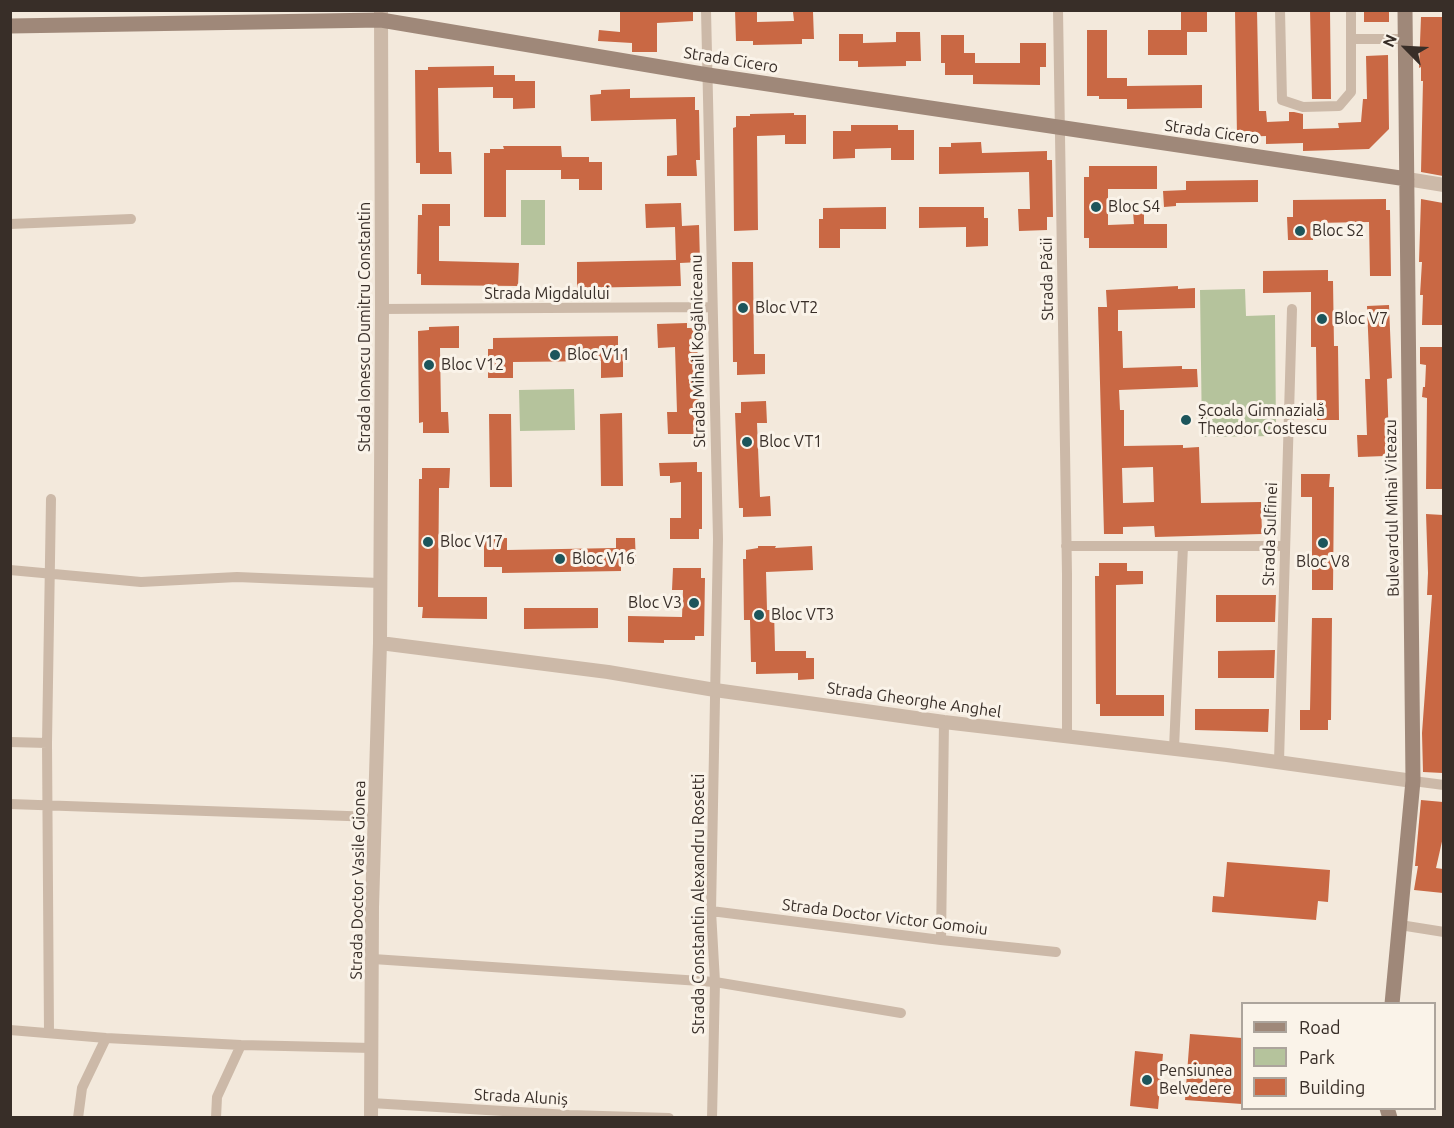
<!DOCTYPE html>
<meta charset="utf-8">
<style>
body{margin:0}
#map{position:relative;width:1454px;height:1128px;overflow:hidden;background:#f3e9dc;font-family:Ubuntu,sans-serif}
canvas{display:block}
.frame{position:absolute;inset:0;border:12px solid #382e28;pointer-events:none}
.legend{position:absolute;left:1241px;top:1002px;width:195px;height:108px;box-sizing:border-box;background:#faf3e9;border:2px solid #aca49c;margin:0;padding:8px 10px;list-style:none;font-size:18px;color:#382e28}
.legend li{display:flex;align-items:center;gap:12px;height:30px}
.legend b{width:30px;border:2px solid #aca49c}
.north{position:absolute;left:1376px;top:18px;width:60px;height:60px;-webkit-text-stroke:4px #faf3e9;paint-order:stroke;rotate:294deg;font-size:16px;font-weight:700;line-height:24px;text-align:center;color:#382e28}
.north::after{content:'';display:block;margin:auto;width:21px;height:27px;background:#382e28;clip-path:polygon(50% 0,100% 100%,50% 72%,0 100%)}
</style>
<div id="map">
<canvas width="1454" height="1128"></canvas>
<div class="frame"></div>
<ul class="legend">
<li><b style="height:8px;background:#9f8879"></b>Road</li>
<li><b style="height:16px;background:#b5c39c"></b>Park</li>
<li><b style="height:16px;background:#c96844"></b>Building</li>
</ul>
<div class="north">N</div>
</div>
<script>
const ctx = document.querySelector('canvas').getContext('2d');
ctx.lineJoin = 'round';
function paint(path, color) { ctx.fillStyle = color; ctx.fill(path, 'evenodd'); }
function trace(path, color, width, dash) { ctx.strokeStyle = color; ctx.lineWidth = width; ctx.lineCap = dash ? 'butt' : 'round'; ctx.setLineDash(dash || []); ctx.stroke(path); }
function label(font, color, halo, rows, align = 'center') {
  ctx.font = font + ' Ubuntu,sans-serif'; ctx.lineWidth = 6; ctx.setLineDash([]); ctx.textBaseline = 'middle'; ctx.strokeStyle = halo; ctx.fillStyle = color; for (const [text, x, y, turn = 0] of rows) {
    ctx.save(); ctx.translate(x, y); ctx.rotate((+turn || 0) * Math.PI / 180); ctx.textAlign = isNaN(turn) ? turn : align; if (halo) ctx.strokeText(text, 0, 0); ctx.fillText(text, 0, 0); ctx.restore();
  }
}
const green = new Path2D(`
 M521,200H545V245H521Z
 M1245,289L1246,316L1275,315L1276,436L1202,437L1200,290Z
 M574,389L575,430L520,431L519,390Z`);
const building = new Path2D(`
 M620,10H693V21L657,23V52H632V43L598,41L599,30L620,32Z
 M735,10H757V22L794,21L793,12H813L814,39H802V44L753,45V41H736Z
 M1181,10H1207V32H1187V55H1148V30H1181Z
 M1235,10H1257L1259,111H1266L1267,122L1289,121V112H1294L1303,114V129L1339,128L1338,123L1361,122L1363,99H1367L1366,56L1388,55L1389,129L1369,149L1303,151V143L1266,144V136L1237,137Z
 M1310,10H1330L1331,99H1312Z
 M1364,10H1389V22H1364Z
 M1421,17H1443V176L1421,172L1423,81H1421V67L1419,68Z
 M1087,30H1107V78H1127V86L1202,85V108L1127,109V99H1099V96H1087Z
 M896,32H920L921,61H906V66L858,67V61H839V34H863V43L896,42Z
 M941,35H964V53H975V63H1020V43H1046V67H1040V85L973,84V75H945V63H941Z
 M494,66V75H515V81H535V108L513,109V98H493V87L438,88L439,152H451L452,174H420V163H416L415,70H428V67Z
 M630,89V98L695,97V110H699L700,160H696L697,176H667V156L677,155L676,119L591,121L590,95L601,94V90Z
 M794,113V115H806V144H785V135L757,136L758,230L734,231L733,128L736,127V116H750V114Z
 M851,125H898V130H914V160H891V148L855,149V158L833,159V131H851Z
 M981,142L982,153L1047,151V160H1052L1053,217H1047V230L1019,231L1018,209H1030L1029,172L939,174V147H951V143Z
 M503,146H561L562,157H589V162H602V190H579V179H561V170H506V217H484V153H490V149H504Z
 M1089,166H1157V189H1108V225L1134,224L1133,212H1144V224H1167V248H1089V238H1084V177H1089Z
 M1258,180V202L1176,203V206L1164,207L1163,191L1186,190V181Z
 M1386,199V210H1390L1391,276H1370L1369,222L1313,223V240H1288L1287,217H1293V200Z
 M1421,199L1443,203V325H1422L1423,295H1420L1422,262H1419Z
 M681,203L682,226L699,225L700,262L680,263L681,286L577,288V262L676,260L675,227L646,228L645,204Z
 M422,204H450V226H439V261L519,263L518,286L421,285V274H417L418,215H422Z
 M886,207V229H840V248H819V219H823V208Z
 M919,207H984V218H988V246L966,247V227L919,228Z
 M732,262H753L754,354H765V374L737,375V362H733Z
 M1328,270V281H1333L1334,346H1338L1339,420H1317L1316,347H1311V292L1263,293V271Z
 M1178,286V289L1195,288V308L1118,310V331H1122L1123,368L1182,366V369H1197L1198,387L1119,390L1120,410H1124V446L1183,445V448L1199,447L1201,503L1261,502L1262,534L1155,537L1154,526L1123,527V534H1104L1098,307H1107L1106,290ZM1153,467L1154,502L1123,503L1122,468Z
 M1389,305L1392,378L1387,379L1389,444H1385V456L1358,457L1357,435H1367L1365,379H1370L1367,306Z
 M687,323V328H697L699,423H695L696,434H668L667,412H677L675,347L658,348L657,324Z
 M459,326V348H440L441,412H448L449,433H423V422L419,423L418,331L429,330V327Z
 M618,336V348H623V377L601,378V361L513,362V378H488V349H493V338Z
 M1420,347H1443V489H1426L1427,398L1422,397L1423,387H1425L1426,365L1420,364Z
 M766,401L767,423H757L760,497L770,496L771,516L743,517V508H739L735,413H741V402Z
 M622,413L623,486H601L600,414Z
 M489,414H511L512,487H490Z
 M697,462V472H702V529H699V539H670V518H681V482L670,483V476H660L659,463Z
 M422,468H450L449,488H439L438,597H487V619L422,618L423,607H418L419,479H422Z
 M1301,474H1330L1329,487H1334L1333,590H1312V497H1301Z
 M1426,514L1443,515V773L1423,772L1422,733L1432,595H1427L1428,573Z
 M484,538H507V550L616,548V538H635L636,565H621V571L502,573V567H484Z
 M758,546H776L775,548L812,546L813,570L766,572L767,610H774L775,651H806V658H814V679L798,680V673L756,674V662H751L750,620H744L743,559H746V550L758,548Z
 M1099,563H1127V571H1143V584L1116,585V695H1164V716H1100V704H1096L1095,576H1099Z
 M673,568H701V578H705L704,636H695V640H664V643L628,642V616L682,617L683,590H672Z
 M1216,595H1276L1275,622H1216Z
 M524,608H598V628L524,629Z
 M1312,618H1332L1331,720H1328V730H1300V710H1310Z
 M1275,650L1274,678H1218V651Z
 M1195,709H1269L1268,732L1195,730Z
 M1421,800L1443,802V837L1436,868L1443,869V893L1414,890L1418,866H1415Z
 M1227,862L1330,870L1328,902L1318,901L1316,920L1212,912L1213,896L1224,897Z
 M1190,1034L1242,1038V1104L1185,1100Z
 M1135,1051L1163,1054L1158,1109L1130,1106Z`);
const minor = new Path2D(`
 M706,10L718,539L711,911L715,982L712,1118
 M1058,10L1067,574V737
 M1280,10L1282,100L1303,107L1339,106L1351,92V39
 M1351,10V39H1405
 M10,224L131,219
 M382,309L712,307
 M1066,546H1284
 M10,570L141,582L237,577L379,583
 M10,742L47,743
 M1174,748L1183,546
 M1279,761L1292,309
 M1413,781L1444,785
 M10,804L375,817
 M711,911L941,940L1056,952
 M1400,925L1444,932
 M941,940L944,722
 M373,959L715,982L901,1013
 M10,1030L106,1038L241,1045L372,1048
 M49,1033L47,743L51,499
 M371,1103L569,1115L669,1118
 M78,1118L82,1088L106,1038
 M216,1118L217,1097L241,1045`);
const tertiary = new Path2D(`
 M1407,179L1444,185
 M380,643L608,672L715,690L944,722L1227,755L1413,781
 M371,1118L372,907L380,643L382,309L381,10`);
const secondary = new Path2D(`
 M10,26L381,20L708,75L1407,179
 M1392,1004L1413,781L1405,10
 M1387,1108L1390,1118`);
const markers = [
 [1096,207,6,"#1c555b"],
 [1300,231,6,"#1c555b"],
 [743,308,6,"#1c555b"],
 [1322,319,6,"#1c555b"],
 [555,355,6,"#1c555b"],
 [429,365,6,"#1c555b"],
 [1186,420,6,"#1c555b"],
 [747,442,6,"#1c555b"],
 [428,542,6,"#1c555b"],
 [1323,543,6,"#1c555b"],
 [560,559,6,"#1c555b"],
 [694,603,6,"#1c555b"],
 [759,615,6,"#1c555b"],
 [1147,1080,6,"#1c555b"]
];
const streetNames = [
 ["Strada Cicero",731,60,9],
 ["Strada Cicero",1212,132,8],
 ["Strada Păcii",1047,279,-91],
 ["Strada Migdalului",547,294],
 ["Strada Ionescu Dumitru Constantin",365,327,-90],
 ["Strada Mihail Kogălniceanu",698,351,-91],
 ["Bulevardul Mihai Viteazu",1392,508,-91],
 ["Strada Sulfinei",1270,534,-88],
 ["Strada Gheorghe Anghel",914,700,8],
 ["Strada Doctor Vasile Gionea",358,880,-89],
 ["Strada Constantin Alexandru Rosetti",699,904,-90],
 ["Strada Doctor Victor Gomoiu",885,917,7],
 ["Strada Aluniș",521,1097,3]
];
const poiNames = [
 ["Bloc S4",1108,207],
 ["Bloc S2",1312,231],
 ["Bloc VT2",755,308],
 ["Bloc V7",1334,319],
 ["Bloc V11",567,355],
 ["Bloc V12",441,365],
 ["Școala Gimnazială",1198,411],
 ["Theodor Costescu",1198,429],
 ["Bloc VT1",759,442],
 ["Bloc V17",440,542],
 ["Bloc V16",572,559],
 ["Bloc V8",1323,562,"center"],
 ["Bloc V3",682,603,"right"],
 ["Bloc VT3",771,615],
 ["Pensiunea",1159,1071],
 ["Belvedere",1159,1089]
];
paint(green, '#b5c39c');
paint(building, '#c96844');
trace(minor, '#ccb9a8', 10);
trace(tertiary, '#ccb9a8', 14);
trace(secondary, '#9f8879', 15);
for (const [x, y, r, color] of markers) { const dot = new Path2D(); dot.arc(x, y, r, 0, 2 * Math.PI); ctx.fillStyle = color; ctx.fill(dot); trace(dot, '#faf3e9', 2); }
label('16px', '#382e28', '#faf3e9', streetNames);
label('16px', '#382e28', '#faf3e9', poiNames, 'left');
</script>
